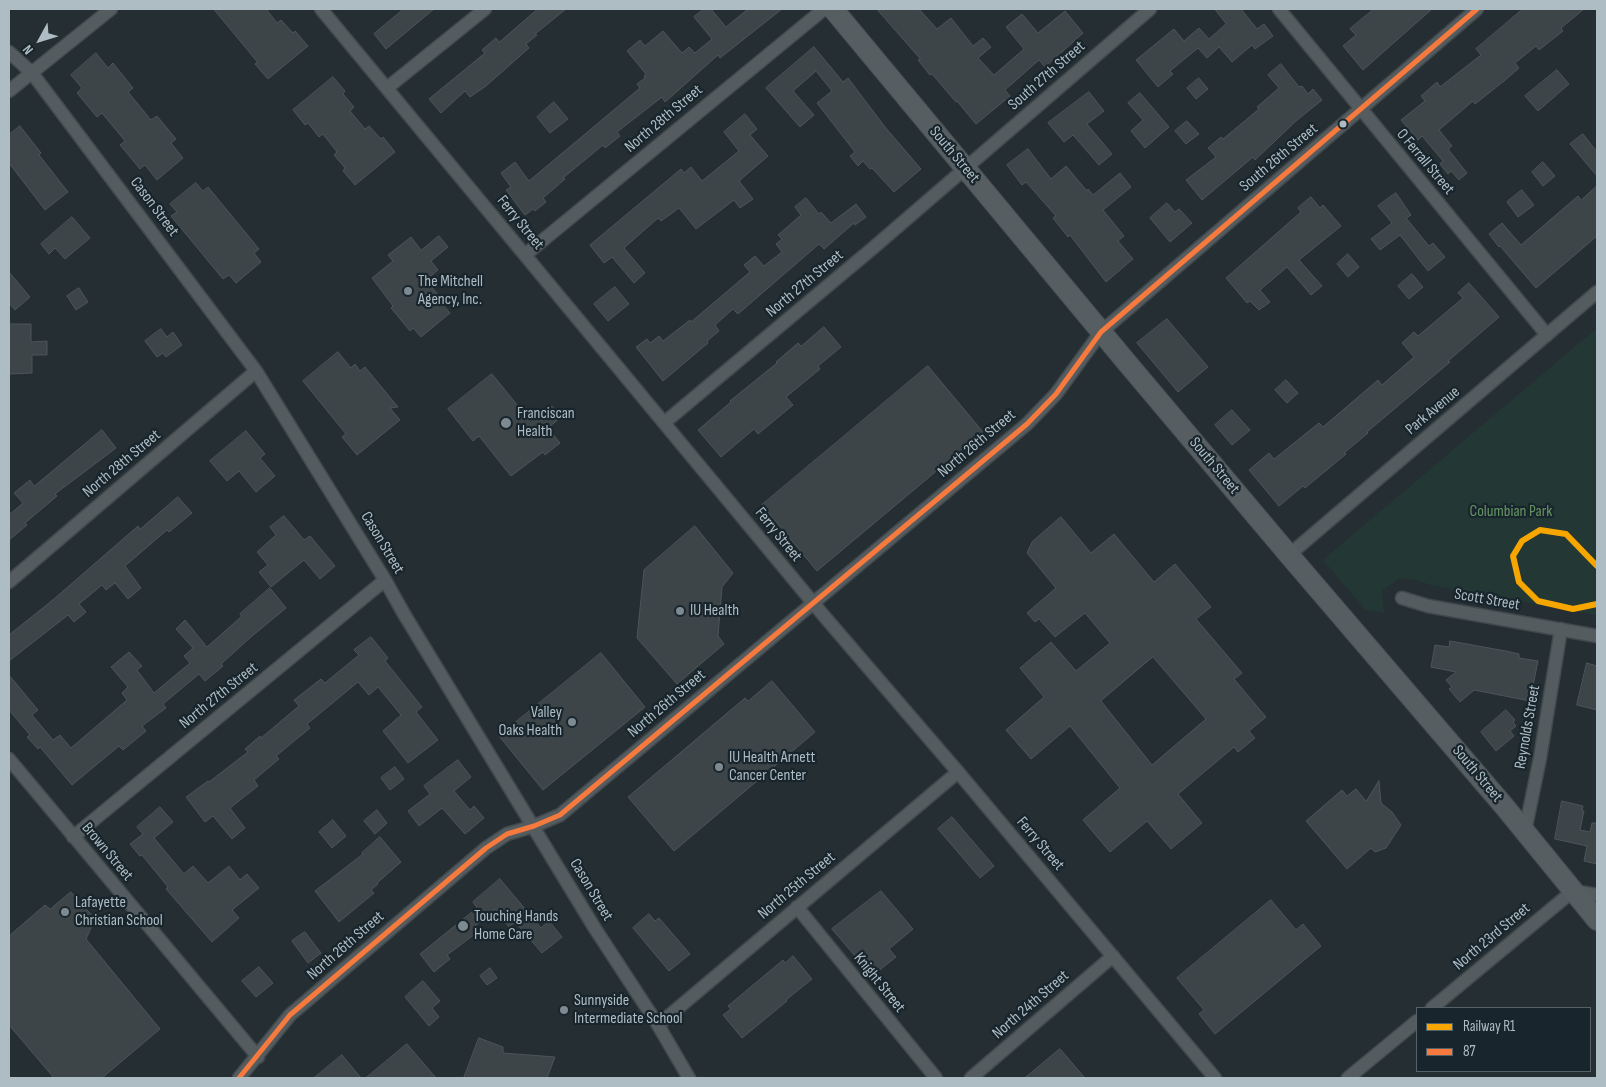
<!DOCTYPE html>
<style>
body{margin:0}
#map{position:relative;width:1606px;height:1087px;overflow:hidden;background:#252e32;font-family:"Sofia Sans Condensed",sans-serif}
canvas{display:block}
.frame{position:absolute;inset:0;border:10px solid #aebcc4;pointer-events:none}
.legend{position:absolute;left:1416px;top:1007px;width:175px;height:65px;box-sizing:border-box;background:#19252c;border:1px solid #556169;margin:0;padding:6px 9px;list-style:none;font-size:15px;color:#aebcc4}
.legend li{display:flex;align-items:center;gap:10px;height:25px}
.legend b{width:25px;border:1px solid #556169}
.north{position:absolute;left:15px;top:15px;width:50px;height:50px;-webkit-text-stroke:4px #19252c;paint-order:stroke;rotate:231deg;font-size:14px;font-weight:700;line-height:20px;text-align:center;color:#aebcc4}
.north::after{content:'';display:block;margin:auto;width:18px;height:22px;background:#aebcc4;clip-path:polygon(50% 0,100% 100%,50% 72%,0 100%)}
</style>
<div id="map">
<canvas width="1606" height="1087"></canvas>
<div class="frame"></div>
<ul class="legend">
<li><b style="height:6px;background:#f7a600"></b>Railway R1</li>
<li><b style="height:6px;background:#f6793e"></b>87</li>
</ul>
<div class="north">N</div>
</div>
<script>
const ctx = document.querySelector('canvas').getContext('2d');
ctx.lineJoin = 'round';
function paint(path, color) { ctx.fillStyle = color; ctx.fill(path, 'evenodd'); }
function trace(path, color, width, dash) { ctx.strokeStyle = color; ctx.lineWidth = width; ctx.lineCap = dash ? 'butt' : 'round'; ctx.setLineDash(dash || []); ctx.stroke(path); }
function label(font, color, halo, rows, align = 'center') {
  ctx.font = font + ' "Sofia Sans Condensed",sans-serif'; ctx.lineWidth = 4.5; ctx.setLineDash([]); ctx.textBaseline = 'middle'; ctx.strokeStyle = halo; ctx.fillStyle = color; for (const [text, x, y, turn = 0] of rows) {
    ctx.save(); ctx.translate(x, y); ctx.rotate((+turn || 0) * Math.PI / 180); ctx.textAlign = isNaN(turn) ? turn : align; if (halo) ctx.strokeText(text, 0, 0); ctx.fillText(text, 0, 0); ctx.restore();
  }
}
const green = new Path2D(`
 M1597,328V615L1430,585L1417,580L1400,578L1382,591L1384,613L1366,610L1323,560Z`);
const building = new Path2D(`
 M214,9H266L277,23L281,20L293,33L295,31L308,46L268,79L255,64L257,62Z
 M404,9H434L386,49L374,34Z
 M538,9H566L535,34L537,35L526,44L529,48L486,86L470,97L465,91L441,113L429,99L485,53L482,50L496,38L499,42Z
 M704,9H711L726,27L748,9H782L720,58L718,55L665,102L662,97L617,132L620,136L605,148L603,145L563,178L565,179L543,198L546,202L535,211L533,209L525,215L506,190L511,187L501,173L515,162L529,181L640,88L637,84L645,78L644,76L646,74L627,51L640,40L645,46L663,31L682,53L689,47L695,53L712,39L694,17Z
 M877,9H919L937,29L951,18L973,46L983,38L991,47L978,58L994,75L1024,49L1006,27L1022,14L1038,33L1065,11L1083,33L1045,67L1039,60L1005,90L1010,96L976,124L957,101L956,102L932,74L930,75L918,60L920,59Z
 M1215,9H1241L1257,29L1264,24L1273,36L1255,49L1252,45L1232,62L1219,47L1207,58L1198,48L1170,71L1173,74L1158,87L1136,60L1174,29L1184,41L1199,28L1209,39L1226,24Z
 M1374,9H1432L1363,70L1343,46L1356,35L1350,29Z
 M1523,9H1584L1561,28L1563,31L1539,50L1536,46L1515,63L1519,68L1504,81L1475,104L1473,101L1439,130L1452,146L1448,149L1467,173L1459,180L1451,171L1448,174L1440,164L1443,161L1422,136L1418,140L1401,120L1425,101L1421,96L1437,82L1440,87L1481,55L1476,49Z
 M814,47L843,82L848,78L885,127L921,169L894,192L872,168L870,169L863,161L858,166L850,156L855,152L817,103L832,91L816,71L793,91L814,115L800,127L766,88Z
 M96,53L108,68L113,63L133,88L128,92L151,120L157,116L176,139L171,143L183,158L157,180L145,165L140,169L120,145L125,141L102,113L97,117L77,93L82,88L71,75Z
 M1281,64L1299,87L1302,86L1308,94L1313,89L1322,100L1296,121L1255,160L1253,157L1202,200L1186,180L1216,157L1208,148L1221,137L1223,139L1259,109L1257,107L1279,88L1268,75Z
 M1557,70L1569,84L1538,111L1525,96Z
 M333,77L345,91L343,94L354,107L350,111L365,129L369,126L381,139L383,137L395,152L355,185L343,171L345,168L334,155L337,152L323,134L319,137L308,123L305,125L293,110Z
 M1199,78L1208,89L1196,99L1187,88Z
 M1089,92L1104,111L1087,124L1112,154L1099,165L1073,135L1064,142L1048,123Z
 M1140,93L1169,127L1145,148L1131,131L1143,120L1128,103Z
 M554,102L568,119L550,133L537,117Z
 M745,114L757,129L750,135L768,156L739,181L753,199L740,208L734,200L696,229L679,208L661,221L658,218L624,248L645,273L634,283L612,257L604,263L590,245L681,169L684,173L691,167L702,181L739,151L724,132Z
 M1187,121L1199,134L1186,144L1175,131Z
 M20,126L41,153L39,155L68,192L45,210L9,163V135Z
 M1583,134L1597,152V176L1570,144Z
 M1028,149L1051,179L1066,166L1087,191L1088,189L1093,195L1120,173L1131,187L1103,210L1124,236L1118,241L1133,259L1106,282L1070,235L1068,237L1053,218L1056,216L1026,182L1022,185L1007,165Z
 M1543,162L1555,176L1543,186L1532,172Z
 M196,183L203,191L208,187L259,249L254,253L261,262L236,283L229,275L223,279L171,216L177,212L170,204Z
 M1597,186V236L1536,288L1500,246L1499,247L1489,234L1502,223L1521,245L1578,196L1581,200Z
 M1522,190L1534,205L1518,217L1507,202Z
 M1396,193L1411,215L1406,218L1429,246L1433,243L1445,257L1428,271L1400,235L1380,250L1371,239L1392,223L1378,206Z
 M1311,197L1320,208L1323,205L1341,226L1299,260L1322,286L1311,295L1287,267L1260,290L1270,302L1259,310L1250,301L1247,303L1226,278L1301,212L1298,208Z
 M806,198L819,214L821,212L831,223L856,204L866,217L855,225L854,223L824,249L819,244L738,314L733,309L715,325L719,331L707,341L708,343L663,381L636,347L647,339L650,343L659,336L663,341L690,320L691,322L750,272L744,265L755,256L764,266L782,252L776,244L782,239L778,235L801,215L795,207Z
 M1167,203L1175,212L1179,209L1192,223L1170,242L1150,218Z
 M72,217L90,238L65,259L55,248L49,254L41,244Z
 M439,236L448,247L431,261L438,270L426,280L444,302L442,304L450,313L421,337L413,328L410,331L391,308L393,306L372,278L393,261L388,255L411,237L421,250Z
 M1348,254L1359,267L1348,277L1337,264Z
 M9,272L30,297L15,310L9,303Z
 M1412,274L1423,287L1409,299L1398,286Z
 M1469,283L1499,317L1448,361L1450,362L1367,432L1368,433L1344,453L1346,454L1305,488L1303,486L1279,506L1249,470L1269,453L1274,459L1319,423L1323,427L1378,380L1382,385L1414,357L1402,343L1414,332L1418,336L1463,298L1458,293Z
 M615,287L629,304L608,321L594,304Z
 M79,288L88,302L76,310L67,296Z
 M1167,319L1208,367L1178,392L1137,343Z
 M9,324H31V342L47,341V355H32V373L9,374Z
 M824,327L841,347L818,366L820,369L786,397L793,405L758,434L754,429L721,457L698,430L731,402L730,401L777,363L776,362L798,343L801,346Z
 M161,329L167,337L173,332L182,345L166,357L163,353L157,357L145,341Z
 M338,352L351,368L355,364L360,371L365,367L398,407L390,408L400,420L357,455L342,437L346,434L303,381Z
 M928,366L983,432L817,571L762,505Z
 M492,374L522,411L527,408L535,419L552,406L561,417L548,428L560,443L545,455L543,452L511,476L479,436L473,441L448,409Z
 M1286,380L1298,393L1287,403L1275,390Z
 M1232,410L1250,430L1232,445L1215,425Z
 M102,430L116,448L55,494L57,496L25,523L27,525L9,540V515L23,503L14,493L30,480L34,486Z
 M246,431L265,454L260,458L275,476L256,492L239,471L227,481L210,461Z
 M178,497L192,513L169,532L167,530L125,566L141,588L128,599L115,583L106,590L102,585L79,604L86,612L74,622L68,615L9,661V635L54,599L138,526L140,529Z
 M284,516L304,540L310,536L335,566L320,579L304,560L271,587L259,572L268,565L257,552L276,535L270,527Z
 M1061,517L1091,553L1114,534L1154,582L1175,564L1211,607L1196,619L1242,673L1234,679L1266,717L1249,731L1255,738L1238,752L1234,747L1178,794L1202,823L1171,849L1147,821L1110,852L1083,820L1120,788L1070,726L1031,759L1006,730L1044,697L1020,668L1051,642L1076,671L1110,643L1085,613L1055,637L1039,619L1035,622L1027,613L1056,588L1027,553L1032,542ZM1153,657L1206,719L1152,765L1101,701Z
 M695,526L733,573L722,587L718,636L724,644L677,684L637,638L644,570Z
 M270,588L286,608L251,637L221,664L223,666L205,681L199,674L163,704L166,708L142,726L146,731L123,750L119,746L72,785L40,747L38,749L27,737L30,735L9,710V675L38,710L32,715L53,740L60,735L71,748L127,700L122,693L128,687L111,667L129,652L142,666L137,670L154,693L190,663L184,656L193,648L176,629L185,620L207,647L242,616L240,614Z
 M371,637L388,658L385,661L422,707L416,712L438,740L408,763L383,731L401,715L378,687L369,695L358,682L307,724L310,728L276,756L279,759L254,780L258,786L230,808L245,828L232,839L213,816L205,822L186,797L208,781L209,782L248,752L245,749L260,736L261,738L299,706L294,700L321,679L325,683L359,655L354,650Z
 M1450,641L1506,651L1519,654V658L1538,661L1530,701L1474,690L1460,702L1449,689L1452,687L1446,680L1456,672L1431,667L1435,645L1449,647Z
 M601,653L645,707L543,790L499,736Z
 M1587,663L1597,666V710L1577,705Z
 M772,681L815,732L674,851L628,797L745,698L748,701Z
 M1506,710L1515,720L1513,722L1516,726L1510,731L1514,736L1496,751L1481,732Z
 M458,760L471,777L454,791L470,810L474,806L484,818L465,834L442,808L419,826L408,811L430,794L424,786Z
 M395,767L404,779L390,790L381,778Z
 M1379,781L1381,803L1392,812L1401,825L1386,848L1375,852L1371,848L1347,869L1306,821L1342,790L1347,796L1356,789L1366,801Z
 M1562,801L1583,806L1582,811H1584L1580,830L1590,832L1592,823H1597V864L1584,861L1587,846L1555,839Z
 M160,807L173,822L154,838L184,874L193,866L208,883L229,866L240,880L247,874L259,888L232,910L239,918L212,942L166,889L168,887L142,855L140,856L130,844L143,834L137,827Z
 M377,810L387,823L375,834L364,821Z
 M952,817L994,866L980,878L938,829Z
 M333,820L346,836L332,848L319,832Z
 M380,837L401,862L377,883L378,884L371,890L374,893L339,922L315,891L363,854L362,853Z
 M500,879L541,928L549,921L562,937L542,953L515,922L509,927L495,909L475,926L479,931L447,955L450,959L434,972L420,954L477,908L473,902Z
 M881,891L913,929L889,949L896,957L872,976L832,929Z
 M71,892L95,919L86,939L160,1029L102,1078H54L9,1025V936L45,905L50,909Z
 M1271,900L1296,930L1303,924L1321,946L1215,1034L1199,1014L1204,1010L1177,978Z
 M649,914L655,921L659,918L690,954L669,971L633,928Z
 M305,932L321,953L308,963L292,941Z
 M793,956L812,979L786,1000L787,1001L742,1038L723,1015L731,1009L728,1006L783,960L785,963Z
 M259,967L273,983L256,997L242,981Z
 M490,968L497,978L487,985L480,976Z
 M423,981L440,1001L432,1008L439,1017L429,1026L405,997Z
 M479,1038L503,1047V1053L555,1057L547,1078H464Z
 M407,1044L436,1078H366Z
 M1060,1049L1085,1078H1025Z
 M342,1055L361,1078H314Z`);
const minor = new Path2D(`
 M321,9L824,616L958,772L1215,1078
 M1279,9L1547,335
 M9,52L32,73L256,371L385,580L404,614L594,927L658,1025L689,1078
 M387,88L485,9
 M9,91L111,9
 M525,255L824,9
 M664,423L873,248L1150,9
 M1289,555L1597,292
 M9,582L256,371
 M1402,598L1428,606L1597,636
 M9,759L258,1057
 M1525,831L1540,758L1561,629
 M73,837L385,580
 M797,907L936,1078
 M1432,1008L1573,891L1597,895
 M658,1025L958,772
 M239,1078L290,1015L486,848L507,834L534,826L560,815L1027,424L1056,394L1101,332L1477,9
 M971,1078L1113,956
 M1348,1078L1417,1021`);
const primary = new Path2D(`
 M833,9L1123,358L1289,555L1504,806L1597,920`);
const bus1 = new Path2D(`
 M239,1078L290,1015L486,848L507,834L534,826L560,815L1027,424L1056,394L1101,332L1477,9`);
const rail1 = new Path2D(`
 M1597,566L1566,534L1540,530L1522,541L1513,556L1519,582L1538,601L1573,609L1597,604`);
const markers = [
 [1343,124,4.5,"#aebcc4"],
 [408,291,5,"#7e8a91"],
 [506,423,6,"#7e8a91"],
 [680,611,5,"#7e8a91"],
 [572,722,5,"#7e8a91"],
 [719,767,5,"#7e8a91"],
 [65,912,5,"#7e8a91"],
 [463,926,6,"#7e8a91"],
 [564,1010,5,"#7e8a91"]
];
const streetNames = [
 ["South 27th Street",1047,76,-41],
 ["North 28th Street",664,119,-40],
 ["South Street",954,155,50],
 ["South 26th Street",1279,158,-40],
 ["O Ferrall Street",1425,162,50],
 ["Cason Street",154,207,53],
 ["Ferry Street",520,223,51],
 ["North 27th Street",805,284,-40],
 ["Park Avenue",1433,411,-40],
 ["North 26th Street",977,444,-40],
 ["North 28th Street",122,464,-40],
 ["South Street",1214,466,50],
 ["Ferry Street",778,535,51],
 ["Cason Street",382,543,59],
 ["Scott Street",1487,600,10],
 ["North 27th Street",219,696,-39],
 ["North 26th Street",667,704,-40],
 ["Reynolds Street",1528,727,-80],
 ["South Street",1477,774,50],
 ["Ferry Street",1040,844,50],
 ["Brown Street",107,852,50],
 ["North 25th Street",797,886,-40],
 ["Cason Street",591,890,59],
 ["North 23rd Street",1492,937,-40],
 ["North 26th Street",346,946,-41],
 ["Knight Street",879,983,51],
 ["North 24th Street",1031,1005,-41]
];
const poiNames = [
 ["The Mitchell",418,282],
 ["Agency, Inc.",418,300],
 ["Franciscan",517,414],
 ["Health",517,432],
 ["IU Health",690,611],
 ["Valley",562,713,"right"],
 ["Oaks Health",562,731,"right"],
 ["IU Health Arnett",729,758],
 ["Cancer Center",729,776],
 ["Lafayette",75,903],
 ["Christian School",75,921],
 ["Touching Hands",474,917],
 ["Home Care",474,935],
 ["Sunnyside",574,1001],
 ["Intermediate School",574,1019]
];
const parkNames = [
 ["Columbian Park",1511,512]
];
paint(green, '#233835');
paint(building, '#3d4548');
trace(building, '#4d555a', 1);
trace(minor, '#42494c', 15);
trace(primary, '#424a4f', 22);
trace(minor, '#555c60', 12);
trace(primary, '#575e62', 20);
trace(bus1, '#f6793e', 5);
trace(rail1, '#f7a600', 6);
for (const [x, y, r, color] of markers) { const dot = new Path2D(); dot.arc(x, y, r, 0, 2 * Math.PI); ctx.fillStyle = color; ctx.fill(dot); trace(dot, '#19252c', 2); }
label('16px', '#aebcc4', '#19252c', streetNames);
label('16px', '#aebcc4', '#19252c', poiNames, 'left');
label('16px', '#669565', '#19252c', parkNames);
</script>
